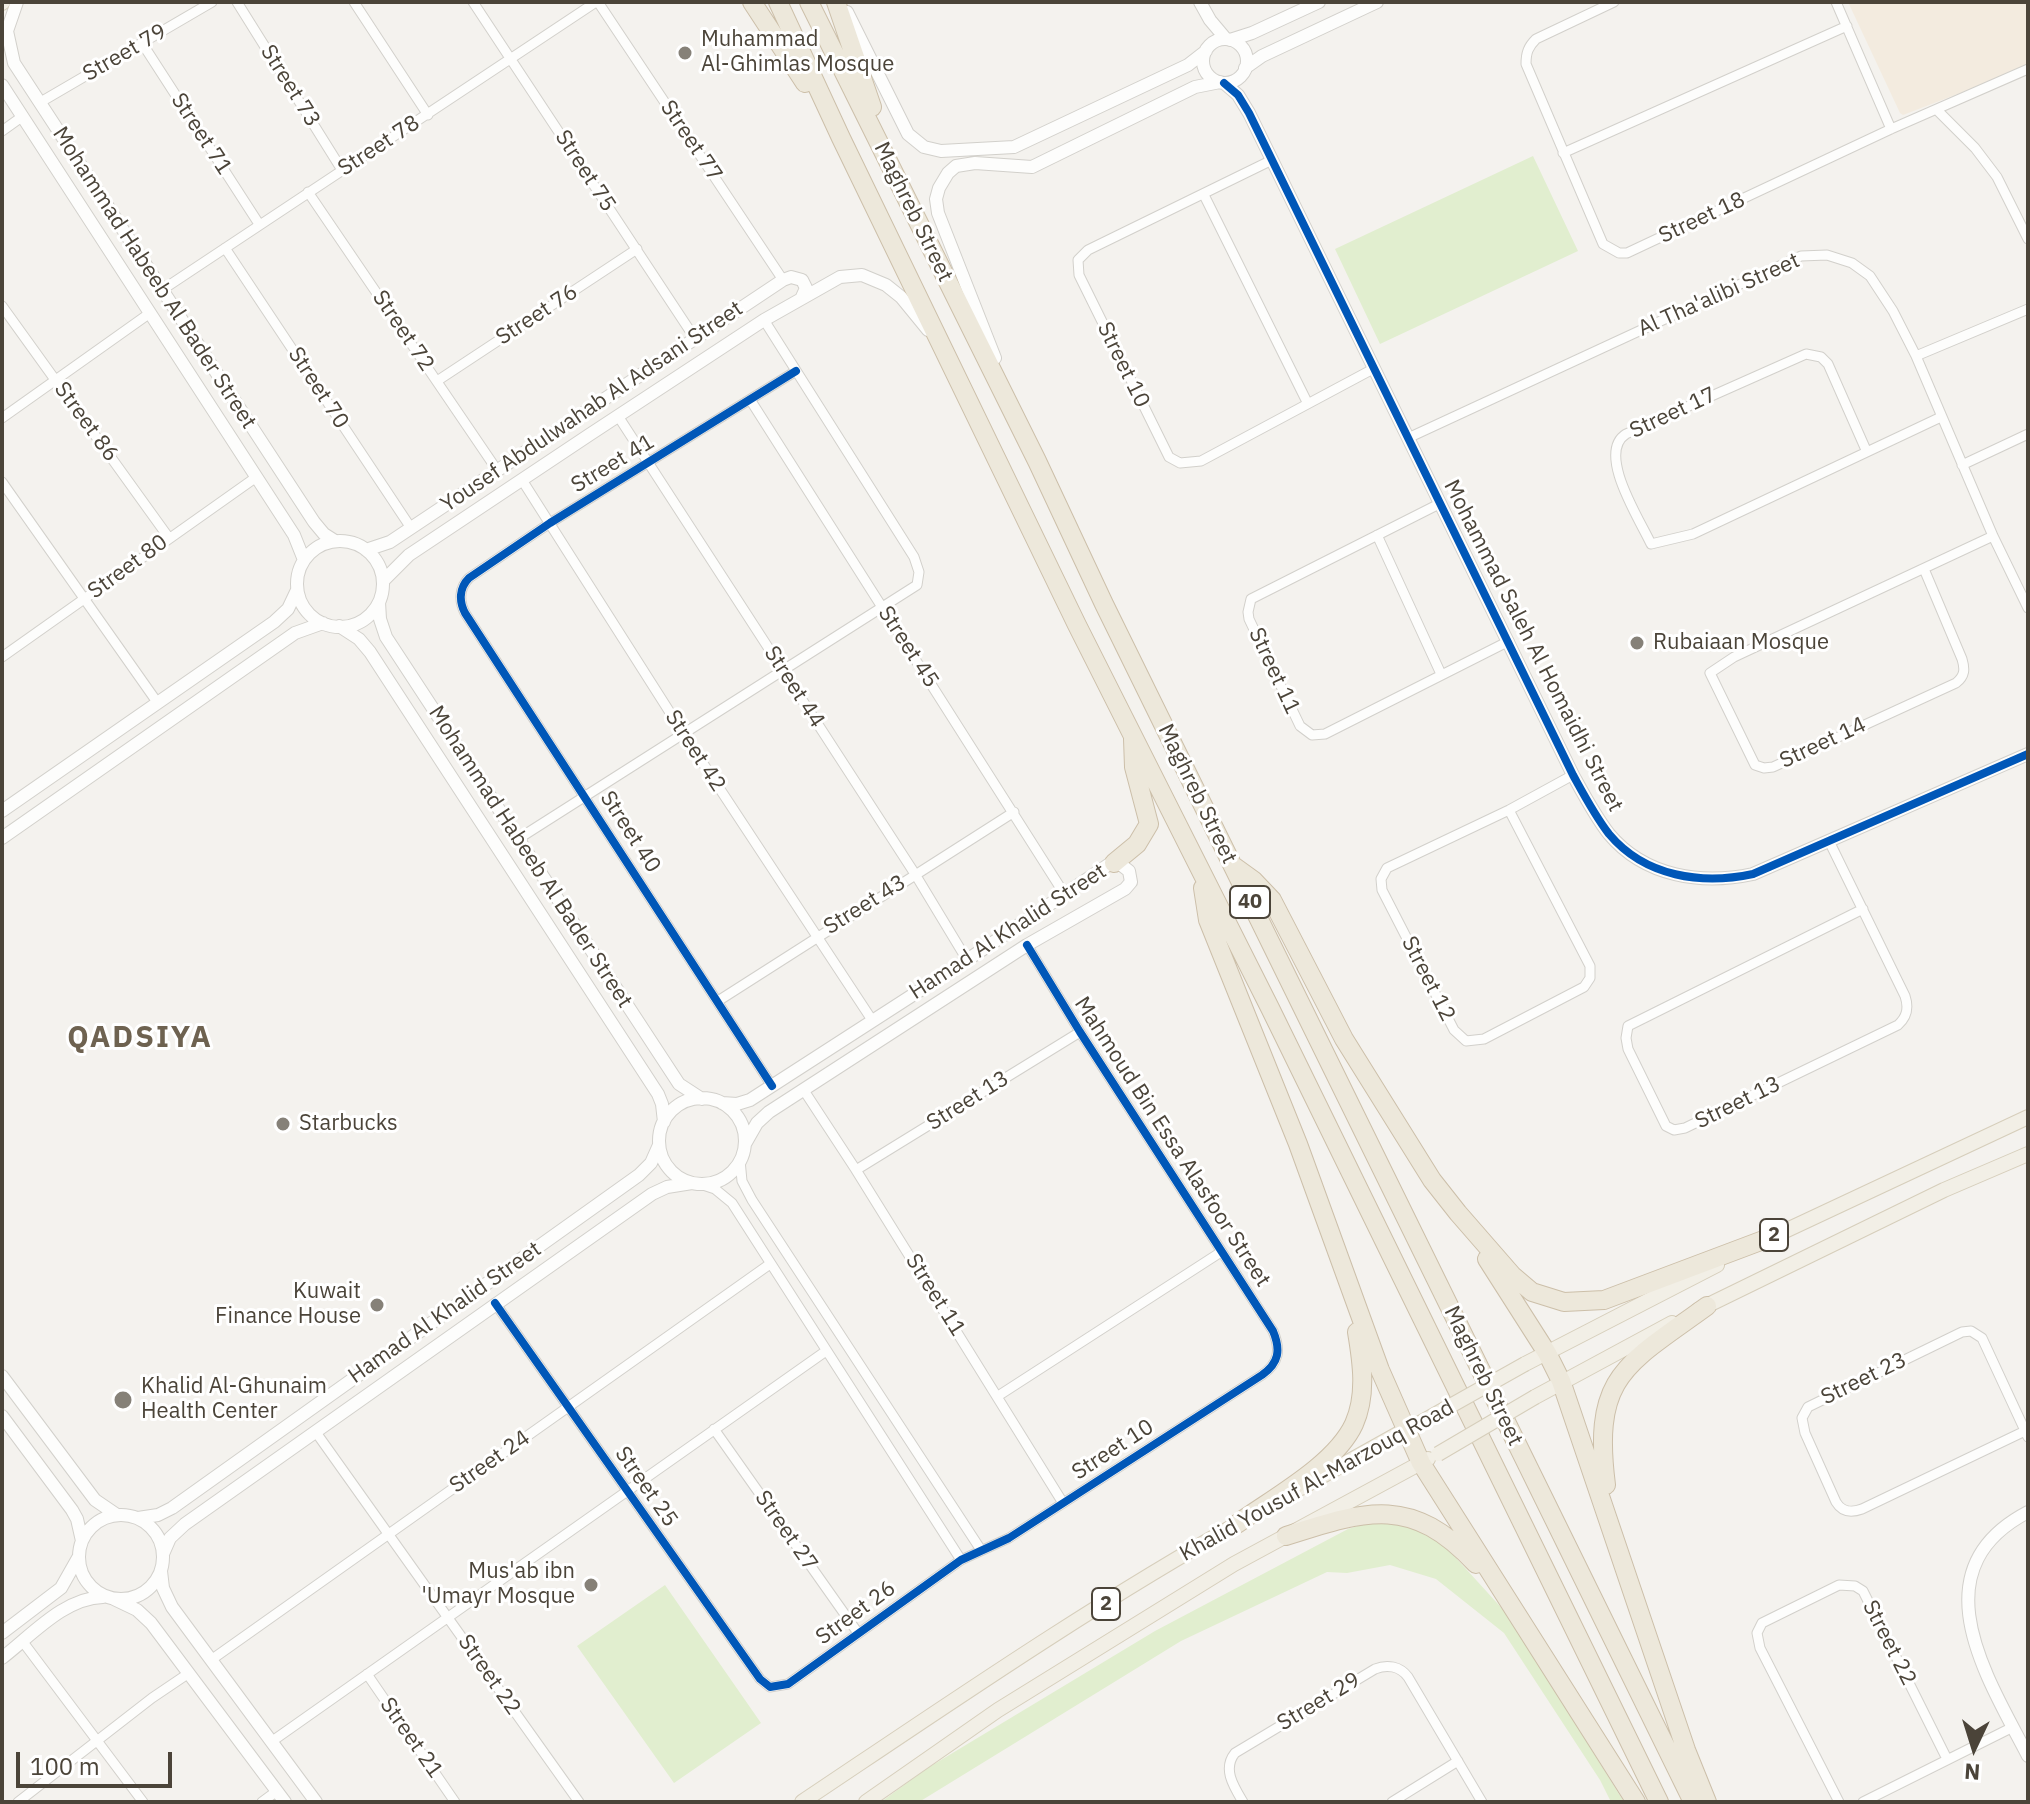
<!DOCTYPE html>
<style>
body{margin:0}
#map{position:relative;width:2030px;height:1804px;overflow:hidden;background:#f4f2ee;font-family:"IBM Plex Sans",sans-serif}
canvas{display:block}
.frame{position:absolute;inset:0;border:4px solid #4b4439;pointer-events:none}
.north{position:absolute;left:1934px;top:1708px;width:80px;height:80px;-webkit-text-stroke:6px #fff;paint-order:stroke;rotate:184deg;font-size:22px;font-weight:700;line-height:32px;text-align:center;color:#4b4439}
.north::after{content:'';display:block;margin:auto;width:28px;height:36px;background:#4b4439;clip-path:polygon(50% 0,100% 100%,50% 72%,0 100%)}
.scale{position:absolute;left:16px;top:1752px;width:156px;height:36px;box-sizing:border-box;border:4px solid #4b4439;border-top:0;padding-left:10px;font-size:24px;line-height:28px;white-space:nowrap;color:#4b4439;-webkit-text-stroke:6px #fff;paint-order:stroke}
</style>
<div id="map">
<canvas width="2030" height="1804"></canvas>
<div class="frame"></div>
<div class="north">N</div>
<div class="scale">100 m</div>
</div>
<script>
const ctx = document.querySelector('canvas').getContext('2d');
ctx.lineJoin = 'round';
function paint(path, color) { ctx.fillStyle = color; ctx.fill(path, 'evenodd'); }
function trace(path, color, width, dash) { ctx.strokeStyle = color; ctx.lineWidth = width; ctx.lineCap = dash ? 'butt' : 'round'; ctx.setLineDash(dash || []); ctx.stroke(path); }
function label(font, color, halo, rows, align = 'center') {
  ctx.font = font + ' "IBM Plex Sans",sans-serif'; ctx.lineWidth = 6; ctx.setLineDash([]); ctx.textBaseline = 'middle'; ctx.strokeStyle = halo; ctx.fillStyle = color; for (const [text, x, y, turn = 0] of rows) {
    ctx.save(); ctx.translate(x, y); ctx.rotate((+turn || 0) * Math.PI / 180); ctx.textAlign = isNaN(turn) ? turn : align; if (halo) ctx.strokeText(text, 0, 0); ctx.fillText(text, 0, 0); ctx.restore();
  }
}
const commercial = new Path2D(`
 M1848,2H2028V67L1903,115L1900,113Z`);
const green = new Path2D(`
 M1533,156L1578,251L1380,344L1335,249Z
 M1387,1517L1425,1524L1508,1615L1624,1802H1611L1600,1780L1504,1633L1436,1579L1390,1565L1347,1573L1327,1572L1181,1641L919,1802H881L926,1769L1155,1631L1348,1529Z
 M665,1585L761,1723L674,1783L577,1646Z`);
const minor = new Path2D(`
 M237,2L342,170
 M354,2L428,115
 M473,2L696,340
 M598,2L783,280
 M1614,2L1536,39C1528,47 1526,53 1526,64L1603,244L1619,253H1627L1891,129L2028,69
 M1836,2L1891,129
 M142,43L259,224
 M39,103L212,2
 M1937,110L1975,148L1997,177L2028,239
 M2,131L23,116
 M1563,153L1847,26
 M1272,160L1088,250L1078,260L1079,275L1169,457L1180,463L1201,461L1373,369
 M308,192L497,470
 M1204,195L1307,402
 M225,248L411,528
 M162,290L596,2
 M2,306L169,538
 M1916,356L2028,309
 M437,381L637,249
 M751,401L1065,895
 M618,416L915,874L967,960
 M2,418L150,313
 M1408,438L1801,256L1827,255L1852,263L1870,276L1893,311L1916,356L1993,536L2028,608
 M1866,450L1828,364L1821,357L1806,354L1626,434C1596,453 1640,520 1651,544L1693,534L1941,417
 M1962,465L2028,434
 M522,480L683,733L872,1020
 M2,482L157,702
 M1441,503L1251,599L1248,612L1249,619L1300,726L1312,735L1325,734L1509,641
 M1377,535L1441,674
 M1924,569L1962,659C1965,669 1965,676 1956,683L1773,767L1764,768L1755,765L1710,673L1734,657L1993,536
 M2,657L255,478
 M1509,810L1590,966V978L1584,987L1484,1039L1466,1041L1454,1030L1382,890L1381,879L1387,868L1509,810L1573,775
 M518,839L917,585L919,572L914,557L764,320
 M1829,841L1905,996C1909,1008 1907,1017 1898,1025L1685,1128L1674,1130L1666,1126L1628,1049L1626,1038L1628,1026L1863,909
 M718,1001L1014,812
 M772,1086L465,613C459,601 459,588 469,578L550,523L796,371
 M803,1089L856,1170L1063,1503
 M740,1160L742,1181L752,1200L981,1550
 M856,1170L1080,1032
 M700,1184L715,1189L732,1203L961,1560
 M495,1303L760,1679L770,1687L788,1684L961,1560L1009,1538L1262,1375C1279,1363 1281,1350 1273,1331L1080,1032L1027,945
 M998,1396L1221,1252
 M714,1429L858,1633
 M315,1431L579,1802
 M2025,1431L1862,1509C1851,1513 1842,1512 1836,1502L1805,1433L1802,1418L1808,1407L1962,1332L1971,1331L1982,1338L2028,1437
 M23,1642L143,1802
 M211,1660L770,1264
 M367,1674L455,1802
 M271,1742L826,1351
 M18,1802L152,1698L189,1673
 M262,1802L277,1791
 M1243,1802C1234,1787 1222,1769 1235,1753L1375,1669C1387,1664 1400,1666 1408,1677L1482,1802
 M1392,1802L1458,1761
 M1839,1802L1760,1648L1757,1633L1762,1623L1839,1585L1855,1586L1863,1591L1947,1759
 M1863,1802L2013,1727`);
const tertiary = new Path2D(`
 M17,2L7,31L14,63L314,522L324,534L335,541
 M1200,2L1210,20L1226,39
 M847,12L908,134L924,147L941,151L1014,147L1188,65L1206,51
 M1203 61a22 22 0 1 1 44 0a22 22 0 1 1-44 0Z
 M1230,40L1252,33L1319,2
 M1245,68L1262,56L1377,2
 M1224,83L1238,95L1249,113L1573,775C1584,795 1595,816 1609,834C1645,877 1702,885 1753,874L2028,754
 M2,85L294,535L304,560
 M995,358L938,213L936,199L939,188L948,173L956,166L975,163L1032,167L1195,87L1220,82
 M297 584a43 43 0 1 1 86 0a43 43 0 1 1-86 0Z
 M366,550L390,542L783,280L791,277L802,280L806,288L802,297
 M383,581L409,555L589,435L764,320L840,277L862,275L886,285L901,297L928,330
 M379,602L380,619L386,637L679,1084L702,1099
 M339,626L359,639L370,652L658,1094L662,1104L664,1122
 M2,811L274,622L288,609L297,590
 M2,838L295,633L323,623
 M659 1141a43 43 0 1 1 86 0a43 43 0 1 1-86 0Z
 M722,1103L737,1104L750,1100L967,960L1108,865L1120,864L1129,871L1131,882L1125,889L1027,945L769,1112L757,1123L745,1144
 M2,1376L95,1500L117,1515
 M2,1416L72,1510L77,1519L82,1541
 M2028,1512C1917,1570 1987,1677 2028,1756
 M79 1557a42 42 0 1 1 84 0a42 42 0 1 1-84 0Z
 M138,1518L158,1515L172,1508L639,1175L651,1163L659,1145
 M163,1554L170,1538L185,1524L652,1194L667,1187L692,1183
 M161,1571L163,1588L172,1607L316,1802
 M114,1599L137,1610L151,1623L285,1802
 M2,1633L61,1588L78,1558
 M2,1658C32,1635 64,1598 103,1597`);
const primary = new Path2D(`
 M2,3L3,2
 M1757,1244L2028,1117
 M1698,1310L1944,1190L2028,1154
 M1525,1364L1717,1265
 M1535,1397L1672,1323
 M1301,1488L1412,1426
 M802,1802C947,1705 1092,1605 1244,1520
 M866,1802L998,1710L1234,1564L1428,1459`);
const motorway = new Path2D(`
 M752,2L805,83
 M778,2L841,138L1077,625L1270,1008L1659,1802
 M809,2L1037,461L1104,604L1693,1802
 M836,2L872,107
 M1114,863L1137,844L1149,824L1134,767L1133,739
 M1235,867L1253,880L1272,900L1344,1039L1432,1180L1458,1213L1512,1275L1532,1292L1564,1302L1604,1300L1766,1239
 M1203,888L1208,920L1298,1144L1380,1370L1421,1463L1636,1802
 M1487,1259L1547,1353L1561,1381L1686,1750L1707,1802
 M1606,1485C1592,1375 1626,1365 1707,1306
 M1237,1524C1273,1498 1335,1465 1354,1424C1367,1395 1362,1362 1357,1332
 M1286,1536C1367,1510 1412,1495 1476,1564`);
const primaryBridge = new Path2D(`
 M1420,1423L1525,1364
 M1438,1454L1535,1397`);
const cycleway = new Path2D(`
 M1224,83L1238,95L1249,113L1573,775C1584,795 1595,816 1609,834C1645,877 1702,885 1753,874L2028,754
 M772,1086L465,613C459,601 459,588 469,578L550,523L796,371
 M495,1303L760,1679L770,1687L788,1684L961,1560L1009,1538L1262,1375C1279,1363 1281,1350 1273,1331L1080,1032L1027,945`);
const markers = [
 [685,53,8,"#868178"],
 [1637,643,8,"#868178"],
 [283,1124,8,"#868178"],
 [377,1305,8,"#868178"],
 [123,1400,10,"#868178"],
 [591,1585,8,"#868178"]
];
const shields = [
 [1250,902,40],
 [1774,1235,28],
 [1106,1604,28]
];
const shieldNames = [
 ["40",1250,902],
 ["2",1774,1235],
 ["2",1106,1604]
];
const poiNames = [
 ["Muhammad",701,40],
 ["Al-Ghimlas Mosque",701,65],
 ["Rubaiaan Mosque",1653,643],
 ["Starbucks",299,1124],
 ["Kuwait",361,1292,"right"],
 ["Finance House",361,1317,"right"],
 ["Khalid Al-Ghunaim",141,1387],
 ["Health Center",141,1412],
 ["Mus'ab ibn",575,1572,"right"],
 ["'Umayr Mosque",575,1597,"right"]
];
const streetNames = [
 ["Street 79",125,53,-30],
 ["Street 73",290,86,58],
 ["Street 71",201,134,57],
 ["Street 77",691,141,56],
 ["Street 78",379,146,-33],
 ["Street 75",585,171,57],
 ["Maghreb Street",913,212,64],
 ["Street 18",1702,218,-25],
 ["Mohammad Habeeb Al Bader Street",154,278,57],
 ["Al Tha'alibi Street",1719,295,-24],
 ["Street 76",537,315,-33],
 ["Street 72",403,331,56],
 ["Street 10",1123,365,64],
 ["Street 70",318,388,57],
 ["Yousef Abdulwahab Al Adsani Street",592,407,-34],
 ["Street 17",1673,413,-25],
 ["Street 86",86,422,54],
 ["Street 41",613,464,-31],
 ["Street 80",128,567,-36],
 ["Mohammad Saleh Al Homaidhi Street",1533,646,63],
 ["Street 45",908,647,57],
 ["Street 11",1274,671,65],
 ["Street 44",794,687,57],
 ["Street 14",1823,743,-25],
 ["Street 42",695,751,57],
 ["Maghreb Street",1197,794,64],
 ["Street 40",630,832,57],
 ["Mohammad Habeeb Al Bader Street",530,857,57],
 ["Street 43",865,905,-32],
 ["Hamad Al Khalid Street",1008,932,-33],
 ["Street 12",1428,979,63],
 ["Street 13",968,1101,-32],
 ["Street 13",1738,1103,-26],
 ["Mahmoud Bin Essa Alasfoor Street",1172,1142,57],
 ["Street 11",935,1295,58],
 ["Hamad Al Khalid Street",445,1313,-35],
 ["Maghreb Street",1483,1376,64],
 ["Street 23",1864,1379,-26],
 ["Street 10",1113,1450,-33],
 ["Street 24",490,1462,-35],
 ["Khalid Yousuf Al-Marzouq Road",1317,1481,-29],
 ["Street 25",646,1487,55],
 ["Street 27",786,1531,55],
 ["Street 26",856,1613,-36],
 ["Street 22",1889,1643,63],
 ["Street 22",489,1675,55],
 ["Street 29",1319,1702,-31],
 ["Street 21",411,1738,55]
];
const districtNames = [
 ["QADSIYA",140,1038]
];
paint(commercial, '#f3ebdf');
paint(green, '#e1eecf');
trace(minor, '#d2d0cb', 11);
trace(tertiary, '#d2d0cb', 14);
trace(primary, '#d6cebb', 16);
trace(motorway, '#ccbfa9', 20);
trace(minor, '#fdfdfc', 9);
trace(tertiary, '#fdfdfc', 12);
trace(primary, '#f2efe6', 14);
trace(motorway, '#ede8db', 18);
trace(primaryBridge, '#d6cebb', 16, []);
trace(primaryBridge, '#f2efe6', 14);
trace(cycleway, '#0057b8', 8);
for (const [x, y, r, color] of markers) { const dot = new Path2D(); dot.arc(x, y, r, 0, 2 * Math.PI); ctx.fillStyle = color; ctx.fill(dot); trace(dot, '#fff', 3); }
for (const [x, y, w] of shields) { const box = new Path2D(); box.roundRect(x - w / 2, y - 16, w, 32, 6); ctx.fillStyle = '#fff'; ctx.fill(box); trace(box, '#4b4439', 2); }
label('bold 20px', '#4b4439', null, shieldNames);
label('22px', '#4b4439', '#fff', poiNames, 'left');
label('22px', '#4b4439', '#fff', streetNames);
ctx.letterSpacing = '2px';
label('bold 30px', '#6e6250', '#fff', districtNames);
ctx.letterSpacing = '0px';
</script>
